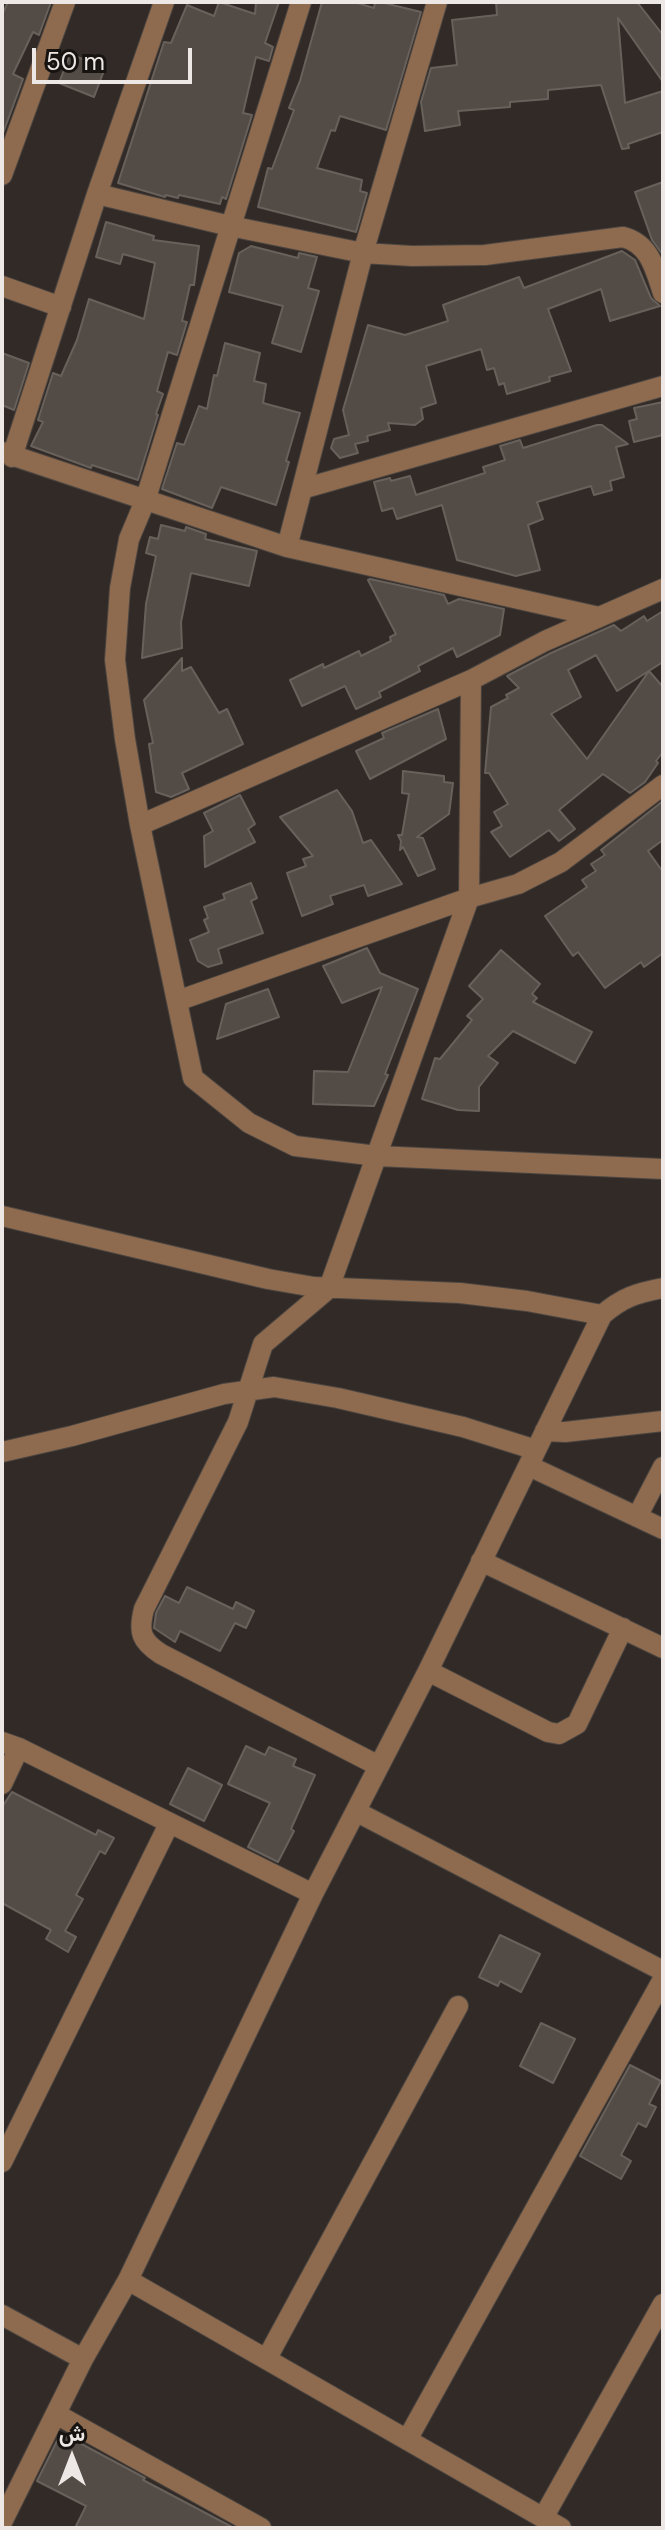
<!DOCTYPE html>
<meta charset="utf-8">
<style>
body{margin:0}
#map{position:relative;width:665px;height:2530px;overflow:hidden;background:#312a26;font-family:"DM Sans",Vazirmatn,sans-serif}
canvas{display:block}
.frame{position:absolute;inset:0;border:4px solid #ede8e5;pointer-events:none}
.north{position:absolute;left:32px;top:2418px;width:80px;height:80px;-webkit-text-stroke:6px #161311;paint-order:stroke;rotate:0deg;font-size:22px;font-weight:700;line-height:32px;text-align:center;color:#ede8e5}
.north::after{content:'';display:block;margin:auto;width:28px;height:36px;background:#ede8e5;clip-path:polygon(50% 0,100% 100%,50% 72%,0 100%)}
.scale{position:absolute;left:32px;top:48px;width:160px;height:36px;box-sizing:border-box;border:4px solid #ede8e5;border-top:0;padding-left:10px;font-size:24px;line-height:28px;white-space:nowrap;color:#ede8e5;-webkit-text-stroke:6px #161311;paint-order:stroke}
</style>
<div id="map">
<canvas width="665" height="2530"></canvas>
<div class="frame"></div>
<div class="north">ش</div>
<div class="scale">50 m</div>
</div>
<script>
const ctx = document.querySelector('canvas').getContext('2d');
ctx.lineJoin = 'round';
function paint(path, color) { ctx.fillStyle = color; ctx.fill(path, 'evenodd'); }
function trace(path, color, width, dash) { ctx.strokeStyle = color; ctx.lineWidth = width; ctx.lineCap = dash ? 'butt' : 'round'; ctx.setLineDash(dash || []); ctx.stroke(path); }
const building = new Path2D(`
 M8,2H51L39,35L33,32L13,74L23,79L2,136V15Z
 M219,2L255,14L256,2H279L265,43L273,47L269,61L256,57L243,113L252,115L226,199L222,197L220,204L179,195L178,198L166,195L165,197L118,183L164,42L171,43L187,5L214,16Z
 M322,2H354L374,8L375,2H380L421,12L386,130L340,116L335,131L331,130L317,168L362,180L360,191L367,193L356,232L258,207L268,168L272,169L294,110L289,108L300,81Z
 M496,2H637L663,35V82L618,18L625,103L663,91V132L628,144L629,148L622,149L601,85L548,90V99L510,102V107L458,111L460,125L425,131L421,102L431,68L457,65L452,20L497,15Z
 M70,54L105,68L94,97L59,83Z
 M663,182V255L652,240L635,192Z
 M106,222L154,236L153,240L199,246L194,285H190L182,321L187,322L177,355L168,352L157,391L163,394L156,414L158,415L138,480L92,465L91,468L31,446L43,422L38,420L53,373L61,376L77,340L89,299L144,319L155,263L123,254L120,264L96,257Z
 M251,246L298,258L299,253L317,257L308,288L319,291L301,352L272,343L283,306L229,292L239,253Z
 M622,251L635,260L651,298L660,306L610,321L601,289L548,309L571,371L549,377L550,381L507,394L504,383L499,385L494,368L487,370L481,349L426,366L436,403L421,408L423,419L415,425L388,423L390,430L367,436L368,441L355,444L358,453L340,458L331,448L334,439L349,435L343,410L368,325L405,335L448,321L443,305L519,277L524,288Z
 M225,343L260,353L254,381L266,384L263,403L300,413L286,461L289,462L276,505L221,487L212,508L162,489L177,443L184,445L199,406L207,409L214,375L217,376Z
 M2,353L29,363L14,410L2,405Z
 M663,402V435L634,442L629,421L637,419L634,408Z
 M597,425H602L628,444L616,447L624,477L610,481L612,490L594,495L591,486L537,502L543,519L528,525L540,570L516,576L457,560L442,505L397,519L393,508L382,511L374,482L390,478L391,481L410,476L416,495L485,473L483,467L505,460L500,446L520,440L523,448Z
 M161,525L185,531L186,527L206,534L205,539L257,551L249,586L191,573L181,622L182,648L142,658L146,604L156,556L146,553L150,537L158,539Z
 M370,579L444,595L448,604L459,599L504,609L500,635L457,657L453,648L418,666L420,671L379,692L381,697L356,709L345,686L302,706L290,680L323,664L324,668L359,651L361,656L391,641L390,637L396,634L368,580Z
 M663,611V662L617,691L596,655L568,670L581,697L551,714L587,759L649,671L663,687V752L656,761L658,763L645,782L630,793L603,774L559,810L575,829L559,841L549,830L510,857L491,832L502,826L494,812L508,804L489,773H485L491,707L508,698L506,695L519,688L507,676L551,653L614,625L621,631L644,616L647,621Z
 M182,658V671L191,667L219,713L227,709L243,744L182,773L189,789L171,797L156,792L149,744L153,743L144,700Z
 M438,709L446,739L370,779L356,751L384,738L382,733Z
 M403,771L444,776V782L453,783L449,814L417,837L423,838L435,869L418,876L403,847L400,850L401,841L398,835H402L409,794L402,793Z
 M337,790L352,811L363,843L371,840L402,884L368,896L364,885L330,896L333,904L302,916L287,873L306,866L303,859L313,856L280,817Z
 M240,795L255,824L248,829L255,842L205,867L204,836L213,831L204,813Z
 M663,801V840L648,851L663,872V953L644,967L641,962L605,988L578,952L573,956L545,916L587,887L582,880L596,871L591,864L605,855L601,850Z
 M251,883L257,898L251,901L263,933L218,949L222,963L208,967L198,961L190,940L209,932L204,920L208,918L204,907L225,899L223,894Z
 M367,948L380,973L418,989L385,1074L388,1075L374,1106L313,1104L314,1071L348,1072L382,987L342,1003L323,966Z
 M501,950L540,984L532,994L537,998L533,1002L592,1032L575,1063L513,1031L488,1056L498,1063L479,1087V1111L458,1110L422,1099L435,1058L440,1059L472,1020L467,1016L483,999L469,986Z
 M268,989L279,1017L217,1039L226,1004Z
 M187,1587L233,1609L236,1602L254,1611L246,1628L235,1623L220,1651L180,1631L175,1642L154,1628L156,1613L165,1596L179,1603Z
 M246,1746L265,1755L269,1747L296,1759L293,1766L315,1775L291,1829L294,1831L278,1862L248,1847L270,1803L228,1784Z
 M188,1768L222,1785L204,1821L170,1804Z
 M12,1792L96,1835L98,1830L114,1838L105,1854L100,1851L76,1895L83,1899L65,1931L76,1937L68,1952L46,1939L51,1930L2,1903V1807Z
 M500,1935L540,1954L521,1992L500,1981L498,1986L479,1977Z
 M541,2023L575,2039L553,2083L520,2066Z
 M630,2065L661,2081L649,2104L656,2107L646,2127L638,2123L621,2155L631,2161L621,2179L580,2156Z
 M61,2433L145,2478L143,2480L234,2528H75L86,2506L37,2481Z`);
const minor = new Path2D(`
 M301,2L145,501L129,539L120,588L115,660L125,739L140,825L193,1078L249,1123L295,1146L377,1156L663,1169
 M2,175L65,2
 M97,194L230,226L363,253L412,256L485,255L623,237C650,244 655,269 663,293
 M2,286L61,307
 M2,452L287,547L599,617
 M12,457L97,194L164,2
 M302,489L663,386
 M287,547L363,253L437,2
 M140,825L471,680L545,641L663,589
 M177,1001L469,898L518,884L561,862L663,785
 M2,1216L268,1279L314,1287L460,1293L527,1301L602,1315
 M545,1431L565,1432L663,1421
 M2,1452L72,1436L224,1394L274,1387L338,1398L463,1427L536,1450
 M529,1466L663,1529
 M637,1517L663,1467
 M481,1561L663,1648
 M428,1671L548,1732L559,1734L577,1724L623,1628
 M2,1742L19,1748L313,1894
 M377,1765L161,1654C141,1641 138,1632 144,1609L238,1422L263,1344L329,1288L469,898L471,680
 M2,1784L19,1748
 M357,1812L663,1971
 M2,2162L169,1824
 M128,2280L561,2528
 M2,2315L83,2359
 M267,2358L458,2006
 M56,2414L261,2528
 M407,2440L663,1979
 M543,2518L663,2304
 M2,2522L83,2359L128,2280L313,1894L428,1671L602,1315C623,1297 637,1293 663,1288`);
paint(building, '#524b46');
trace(building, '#68615b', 2);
trace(minor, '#4b4541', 22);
trace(minor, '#8e6a4e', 20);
</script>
